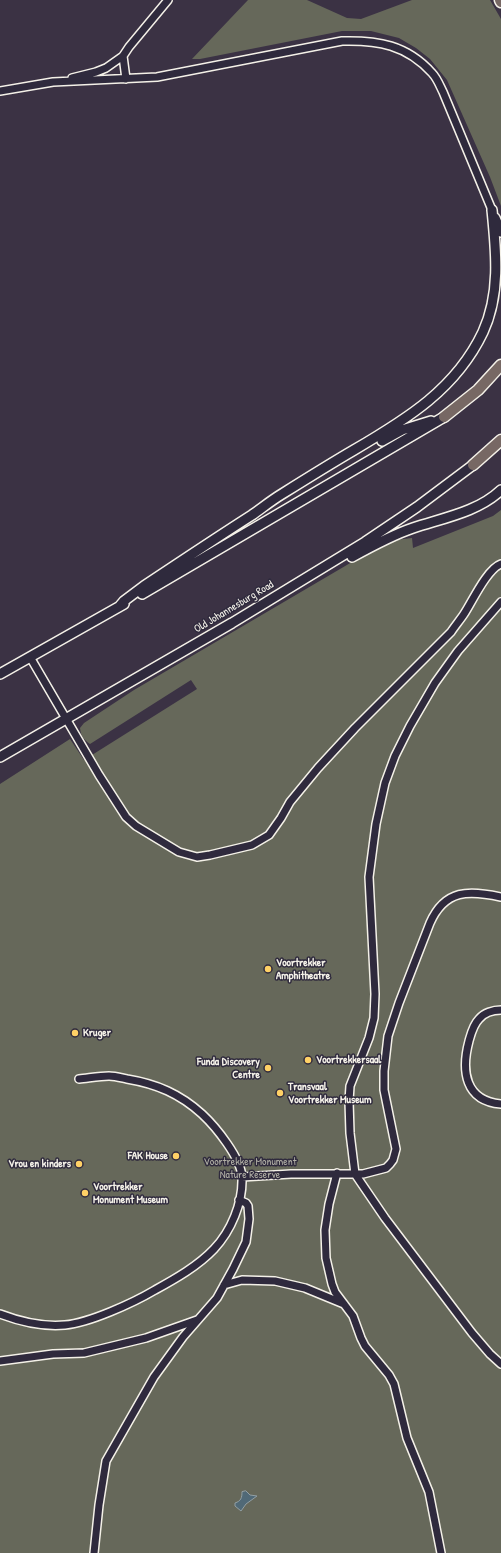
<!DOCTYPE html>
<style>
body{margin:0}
canvas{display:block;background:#3b3244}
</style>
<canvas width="501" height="1553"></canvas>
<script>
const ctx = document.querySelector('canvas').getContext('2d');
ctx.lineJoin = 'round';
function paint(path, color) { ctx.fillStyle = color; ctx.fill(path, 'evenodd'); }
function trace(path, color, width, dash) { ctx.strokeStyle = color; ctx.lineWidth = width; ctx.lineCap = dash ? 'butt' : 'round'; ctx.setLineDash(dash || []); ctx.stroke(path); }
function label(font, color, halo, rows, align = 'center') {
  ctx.font = font + ' "Patrick Hand",sans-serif'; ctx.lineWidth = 3; ctx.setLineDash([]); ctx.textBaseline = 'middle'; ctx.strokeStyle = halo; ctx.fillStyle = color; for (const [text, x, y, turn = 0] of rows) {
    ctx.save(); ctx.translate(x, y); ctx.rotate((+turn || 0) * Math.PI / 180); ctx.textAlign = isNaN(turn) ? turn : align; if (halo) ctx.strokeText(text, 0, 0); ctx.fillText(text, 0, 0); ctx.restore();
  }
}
const green = new Path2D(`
 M248,0H307L347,18L361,19L412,0H490L501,19V206L490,177L447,80L430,59L416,48L399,38L371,31H342L200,59H192Z
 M501,510V1553H0V784L70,739L84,760L197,689L191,680L90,744C83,739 81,736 80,728L84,723L134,690L369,552L395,540L412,538L413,548L493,516Z`);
const water = new Path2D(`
 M246,1491L250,1495L257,1496L246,1504L241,1511L235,1506V1503C241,1501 242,1498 242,1492Z`);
const street = new Path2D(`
 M123,56L126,79
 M72,78L96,72L106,68L123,56L129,47L168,0
 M0,91L53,82L157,77L342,41C378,40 407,45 432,73C437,78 440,86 443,92L492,210
 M501,602L458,651L435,683L410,726L395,756L385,783L376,824L369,877L375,994L374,1018L369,1038L350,1086L349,1101L350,1133L355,1174L385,1218L472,1333L490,1354L501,1364
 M30,657L99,775L126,817L136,826L179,852L197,857L210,855L252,845L269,835L281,818L290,802L318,768L355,728L451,632C455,626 460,620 464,614C472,602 487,569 501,564
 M501,1010C493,1010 484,1013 479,1019C473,1025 471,1034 469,1041C461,1071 465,1101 501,1104
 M337,1173L329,1204L325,1230L326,1258L332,1284L335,1292L353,1316L361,1338L365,1346L389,1375L394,1384L407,1438L429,1492L441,1553
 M242,1177L291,1174H363L386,1168L390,1164L393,1160L396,1149L384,1090V1071L388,1036L399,1003L430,923C445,889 469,890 501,897
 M224,1285L242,1280L275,1281L305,1288L344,1304
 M0,1314C21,1322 43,1327 65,1325C89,1323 133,1303 155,1290C175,1279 198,1266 214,1249C231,1231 243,1203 242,1177C241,1158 216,1127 202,1114C180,1094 157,1084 127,1079C122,1078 115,1076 109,1076C100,1076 89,1078 79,1079
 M0,1361L53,1354L84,1353L146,1338L197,1320
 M94,1553L99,1505L106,1461L154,1377L183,1337L217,1298L233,1269L246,1242L249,1219L248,1206L246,1203L239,1200`);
const secondary = new Path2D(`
 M495,218L501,232
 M382,441L402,430L431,421
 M352,557C372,546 392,535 413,528C443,518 478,512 501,490
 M142,594L444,417
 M119,607L124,601L144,586C180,562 216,538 252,515C262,508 272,500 282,494C306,479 330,464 354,450C407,419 456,389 483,332C501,293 496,250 492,210
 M0,674L124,604
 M0,757L232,623L365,542L417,507L473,465`);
const primary = new Path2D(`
 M500,0L501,2
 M444,417L478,390L501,365
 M473,465L501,440`);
const markers = [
 [268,969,4,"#ffd166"],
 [75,1033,4,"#ffd166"],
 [308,1060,4,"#ffd166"],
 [268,1068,4,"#ffd166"],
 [280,1093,4,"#ffd166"],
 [176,1156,4,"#ffd166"],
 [79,1164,4,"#ffd166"],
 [85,1193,4,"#ffd166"]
];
const streetNames = [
 ["Old Johannesburg Road",234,607,-31]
];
const poiNames = [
 ["Voortrekker",276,963],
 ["Amphitheatre",276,976],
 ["Kruger",83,1033],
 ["Voortrekkersaal",316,1060],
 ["Funda Discovery",260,1062,"right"],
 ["Centre",260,1075,"right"],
 ["Transvaal",288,1087],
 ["Voortrekker Museum",288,1100],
 ["FAK House",168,1156,"right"],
 ["Vrou en kinders",71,1164,"right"],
 ["Voortrekker",93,1187],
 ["Monument Museum",93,1200]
];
const parkNames = [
 ["Voortrekker Monument",250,1162],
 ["Nature Reserve",250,1175]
];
paint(green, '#66685a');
paint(water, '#506977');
trace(water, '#929fa4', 1);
trace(street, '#f4f1e8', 10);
trace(secondary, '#f4f1e8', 12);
trace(primary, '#f4f1e8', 13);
trace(street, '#2f2a3d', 7);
trace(secondary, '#2f2a3d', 9);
trace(primary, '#776864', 10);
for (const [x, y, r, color] of markers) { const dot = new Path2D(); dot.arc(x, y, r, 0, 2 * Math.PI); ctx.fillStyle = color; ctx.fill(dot); trace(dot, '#2f2a3d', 1.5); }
label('11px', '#f4f1e8', '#2f2a3d', streetNames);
label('bold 11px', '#f4f1e8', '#2f2a3d', poiNames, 'left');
label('11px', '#b4b3a8', '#2f2a3d', parkNames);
</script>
